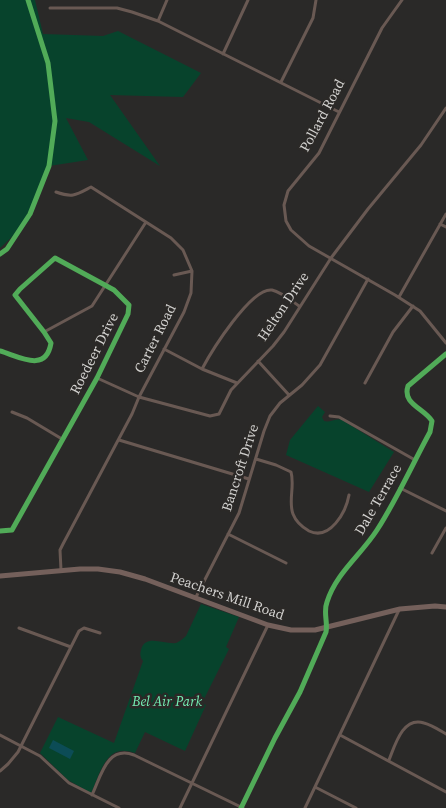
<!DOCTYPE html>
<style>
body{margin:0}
canvas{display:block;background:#2a2928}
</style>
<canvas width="446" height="808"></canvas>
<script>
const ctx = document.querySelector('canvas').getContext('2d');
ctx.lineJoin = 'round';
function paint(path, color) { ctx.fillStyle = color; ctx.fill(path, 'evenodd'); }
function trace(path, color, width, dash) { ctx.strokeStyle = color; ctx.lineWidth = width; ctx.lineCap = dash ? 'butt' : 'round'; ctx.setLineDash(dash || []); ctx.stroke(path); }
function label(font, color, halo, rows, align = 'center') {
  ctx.font = font + ' "Source Serif 4",serif'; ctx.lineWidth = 5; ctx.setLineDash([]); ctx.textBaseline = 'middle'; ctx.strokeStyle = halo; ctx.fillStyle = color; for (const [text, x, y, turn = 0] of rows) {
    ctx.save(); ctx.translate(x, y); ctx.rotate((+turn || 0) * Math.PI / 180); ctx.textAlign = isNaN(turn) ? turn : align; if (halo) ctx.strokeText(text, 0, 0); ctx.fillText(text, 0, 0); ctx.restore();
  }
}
const green = new Path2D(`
 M0,0H35L43,34L103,36L118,31L201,73L183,97L110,95L160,166L89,122L66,118L88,160L49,166L29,221L0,248Z
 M318,406L325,412L322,417L324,421C330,423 335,418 342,420L394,452L369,492L286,455L290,440Z
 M201,604L239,617L226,647L229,649L202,703L206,705L185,751L145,732L135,753C106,742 101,772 91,793L68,780L40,753L58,717L114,743L143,661C140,657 140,654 141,650C145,633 165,645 176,643C179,642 184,638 186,636Z`);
const water = new Path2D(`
 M53,740L74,751L70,759L49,748Z`);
const minor = new Path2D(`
 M402,0L382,28L319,153L288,191L284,205L286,221L291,230L309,246L395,295L420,311L446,343
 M50,8H117L132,12L158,21L339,112
 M158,21L167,0
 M223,54L248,0
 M281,82L313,18L316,0
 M56,192C73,198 76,195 91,187L171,238L183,250L192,271L191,293L184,312L139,397L132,414L63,544L60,550L61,570
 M440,224L446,227
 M174,275L192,271
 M399,297L446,214
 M44,332L92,306L146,222
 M164,349L202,369L237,383
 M0,351C20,357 46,373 51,343L44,332L15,295L20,289L55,258L114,290L129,305L128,314L97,378L12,530L0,531
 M258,361L289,395
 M202,369C211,352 251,287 272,290C281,292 292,301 299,306
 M97,378L139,397L210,416L219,414L231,390L273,346L284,332L331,258L368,209L421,145L446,108
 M365,383L393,332L413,306
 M12,412L27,418L62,439
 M330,416L339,417L415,460
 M119,440L249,479
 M256,459L276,465L291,472C295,486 288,501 293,514C296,522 302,527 309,531C330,541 346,512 349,495
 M400,488L446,511
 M228,534L286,563
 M432,553L446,528
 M196,597L239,513L264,431L270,416L280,403L302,385L320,365L368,279
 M19,628L71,647
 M0,735L40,756L69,783L119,808
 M340,735L446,792
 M389,760C395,745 403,716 424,723C432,725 439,730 446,734
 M0,771L8,764L18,752L79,631L84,628L100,633
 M315,787L356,808
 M92,795C101,776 107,745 134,755L243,808
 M180,808L268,625
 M241,808L275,738L300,692L326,632C328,622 323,612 327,602C336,573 361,555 377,530C397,499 412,465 430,432L432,421C424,408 402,404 408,386L446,354
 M305,808L399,610`);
const primary = new Path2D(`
 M0,576L80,569H98L120,572L145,579L268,625L291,630H315L400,609L435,606L446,607`);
const cycleway = new Path2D(`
 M0,254L7,249L30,214L49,166L55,121L48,63L28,0
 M0,351C20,357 46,373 51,343L44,332L15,295L20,289L55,258L114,290L129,305L128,314L97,378L12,530L0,531
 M241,808L275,738L300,692L326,632C328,622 323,612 327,602C336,573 361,555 377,530C397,499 412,465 430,432L432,421C424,408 402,404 408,386L446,354`);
const streetNames = [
 ["Pollard Road",323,116,-62],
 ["Helton Drive",284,307,-56],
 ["Carter Road",156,339,-63],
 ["Roedeer Drive",95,354,-63],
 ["Bancroft Drive",241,468,-72],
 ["Dale Terrace",379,500,-60],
 ["Peachers Mill Road",227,597,19]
];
const parkNames = [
 ["Bel Air Park",167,702]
];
paint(green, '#07432c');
paint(water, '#0c4c56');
trace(minor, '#695953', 3);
trace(primary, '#74605b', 5);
trace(cycleway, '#51ab58', 5);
label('14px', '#d2d1cf', '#2b2927', streetNames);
label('italic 14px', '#74edb3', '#2b2927', parkNames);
</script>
